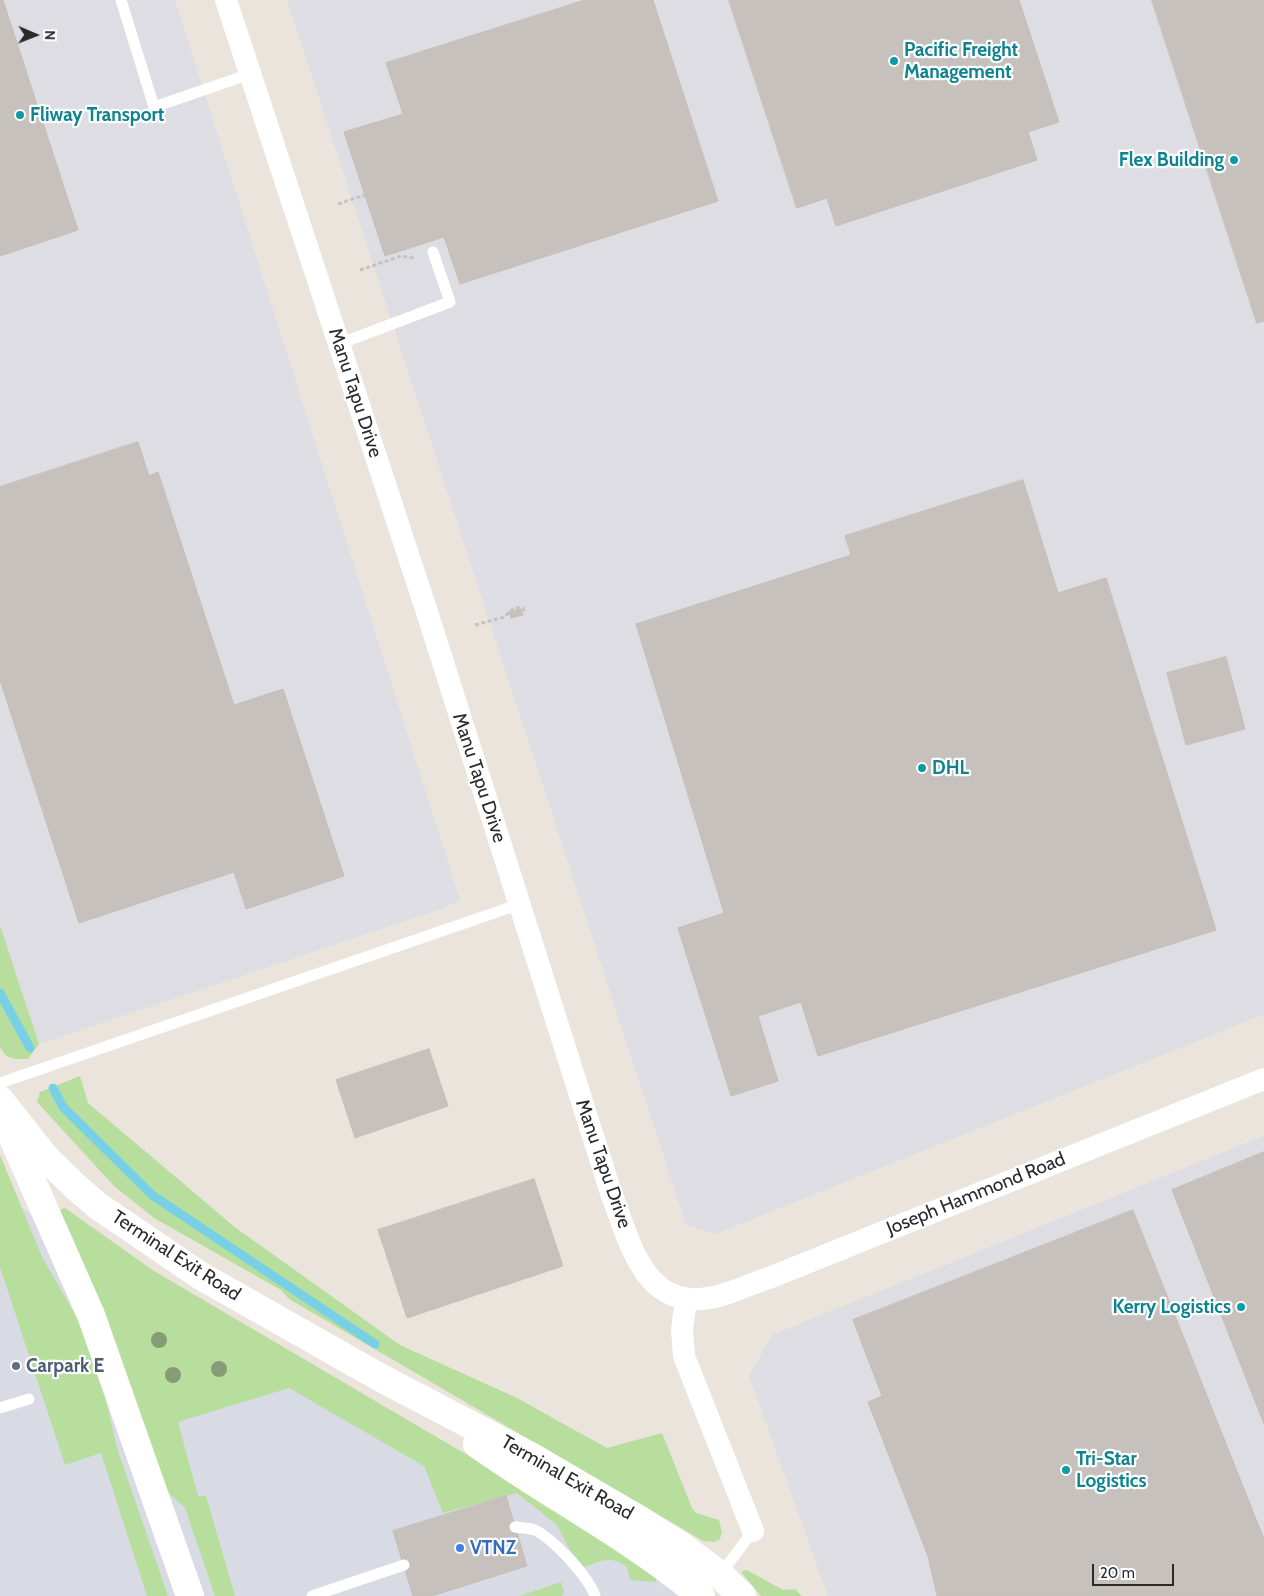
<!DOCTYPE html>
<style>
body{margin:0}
#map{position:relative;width:1264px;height:1596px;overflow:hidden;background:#ebe4dd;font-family:Cabin,sans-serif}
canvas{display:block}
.north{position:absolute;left:10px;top:10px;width:50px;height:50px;-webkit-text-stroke:4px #fff;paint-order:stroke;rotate:91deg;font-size:14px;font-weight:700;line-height:20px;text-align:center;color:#2a2a2a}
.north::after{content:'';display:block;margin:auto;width:18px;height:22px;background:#2a2a2a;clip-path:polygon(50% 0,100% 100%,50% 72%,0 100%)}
.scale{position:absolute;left:1092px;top:1564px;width:82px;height:22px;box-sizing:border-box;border:2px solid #2a2a2a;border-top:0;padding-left:6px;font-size:15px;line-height:18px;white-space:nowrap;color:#2a2a2a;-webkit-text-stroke:4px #fff;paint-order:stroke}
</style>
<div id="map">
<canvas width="1264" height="1596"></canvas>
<div class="north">N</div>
<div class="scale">20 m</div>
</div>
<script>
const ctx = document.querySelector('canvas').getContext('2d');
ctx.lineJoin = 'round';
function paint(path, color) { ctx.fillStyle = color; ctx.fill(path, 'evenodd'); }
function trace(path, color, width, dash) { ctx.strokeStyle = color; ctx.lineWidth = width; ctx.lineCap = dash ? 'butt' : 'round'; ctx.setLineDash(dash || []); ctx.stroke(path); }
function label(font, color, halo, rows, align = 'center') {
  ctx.font = font + ' Cabin,sans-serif'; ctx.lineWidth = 4.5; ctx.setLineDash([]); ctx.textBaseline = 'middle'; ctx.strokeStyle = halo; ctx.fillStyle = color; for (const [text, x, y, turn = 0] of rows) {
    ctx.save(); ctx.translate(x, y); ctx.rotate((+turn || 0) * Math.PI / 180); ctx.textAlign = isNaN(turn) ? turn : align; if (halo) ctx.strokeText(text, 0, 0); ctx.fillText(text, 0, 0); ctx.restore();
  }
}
const industrial = new Path2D(`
 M0,0H175L460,900L441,909L39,1044L0,925Z
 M287,0H1264V1014L716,1234L686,1225Z
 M1264,1136V1596H828L749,1376L772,1335Z`);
const airport = new Path2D(`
 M0,1189L87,1261L636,1540L717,1596H0Z`);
const green = new Path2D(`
 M0,925L39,1044L28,1059C15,1059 6,1060 0,1047Z
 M80,1076L88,1103L236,1228L400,1345L517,1398L607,1448L662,1433L692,1508L696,1513L719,1520L722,1532L720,1539L714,1542L703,1541L289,1299L281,1290L154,1218L114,1186L37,1102L40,1092Z
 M0,1155L43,1259L87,1335L101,1378L117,1448L168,1596H147L101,1453L65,1465L0,1267Z
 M65,1208L154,1271L520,1486L658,1575L655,1582L630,1580L627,1567C609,1555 603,1561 584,1567L570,1550L556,1524L517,1493L443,1513L424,1466L289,1388L178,1422L198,1496H206L235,1596H215L185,1508L169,1493L162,1482L57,1215L60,1210Z
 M747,1570L783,1590L795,1589L802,1596H761L741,1572Z
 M561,1582L564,1591L562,1596H520Z`);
const stream = new Path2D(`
 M0,993L30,1048
 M53,1088L63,1107L152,1195L375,1344`);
const building = new Path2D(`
 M0,0H3L78,230L0,256Z
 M585,0H653L718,201L460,284L444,237L385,256L344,132L403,114L386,63Z
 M729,0H1019L1059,122L1028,132L1037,160L836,226L827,198L797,208Z
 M1152,0H1264V321L1257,323Z
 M138,442L149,476L158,472L234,705L283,689L344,876L246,909L234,872L79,923L0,680V487Z
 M1023,480L1058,593L1106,578L1216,930L818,1056L801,1002L758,1016L778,1081L731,1096L678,928L724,913L636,624L851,555L845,536Z
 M521,609L523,615L511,618L509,612Z
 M1226,657L1245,729L1186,745L1167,673Z
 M429,1049L448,1106L355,1138L336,1080Z
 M1264,1152V1424L1172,1190Z
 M534,1179L563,1266L407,1318L378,1230Z
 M1133,1210L1264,1539V1596H937L928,1556L868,1402L882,1396L853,1320Z
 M506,1496L527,1566L432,1596H413L393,1531Z`);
const path = new Path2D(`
 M338,204L365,195
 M360,270L401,256L414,258
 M475,625L504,617L514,608H523L525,612`);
const service = new Path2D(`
 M121,0L154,107L250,74
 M339,344L450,302L433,252
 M0,1083L520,904
 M0,1408L29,1399
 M515,1527C521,1528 529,1528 535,1530C554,1540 588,1576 595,1596
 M720,1575L753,1531
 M312,1596L404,1565`);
const minor = new Path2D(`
 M226,0L427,612L611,1193C628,1235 641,1303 699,1299C723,1298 747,1285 769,1278L1264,1079
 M686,1299L682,1330L684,1356L753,1531`);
const tertiary = new Path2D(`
 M0,1100L45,1157L76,1187L98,1206L201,1276L381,1378L534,1458L635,1517L680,1545L720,1575L742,1596
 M8,1127L91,1315L190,1596
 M477,1444C550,1496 632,1538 701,1596`);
const trees = [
 [159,1340],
 [219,1369],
 [173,1375]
];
const markers = [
 [894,61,5,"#0f9aa8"],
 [20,115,5,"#0f9aa8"],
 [1234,160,5,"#0f9aa8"],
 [922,768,5,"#0f9aa8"],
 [1241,1307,5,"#0f9aa8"],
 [16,1366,5,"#5c6f8a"],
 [1066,1470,5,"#0f9aa8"],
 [460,1548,5,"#3f7fe0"]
];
const cultureNames = [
 ["Pacific Freight",904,50],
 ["Management",904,72],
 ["Fliway Transport",30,115],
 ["Flex Building",1224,160,"right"],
 ["DHL",932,768],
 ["Kerry Logistics",1231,1307,"right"],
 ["Tri-Star",1076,1459],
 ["Logistics",1076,1481]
];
const streetNames = [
 ["Manu Tapu Drive",355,393,72],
 ["Manu Tapu Drive",479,778,72],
 ["Manu Tapu Drive",603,1164,71],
 ["Joseph Hammond Road",976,1194,-22],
 ["Terminal Exit Road",176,1256,33],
 ["Terminal Exit Road",567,1478,30]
];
const serviceNames = [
 ["Carpark E",26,1366]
];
const shopNames = [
 ["VTNZ",470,1548]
];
paint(industrial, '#dedde4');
paint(airport, '#d8dbe4');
paint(green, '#b7de9d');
trace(stream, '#77d0e6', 9);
paint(building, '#c6c1bc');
trace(building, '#c6bfb6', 1);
trace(path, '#c3c3c3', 3, [4, 2.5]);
trace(service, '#fff', 11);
trace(minor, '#fff', 22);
trace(tertiary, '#fff', 28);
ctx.fillStyle = '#859c74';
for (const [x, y] of trees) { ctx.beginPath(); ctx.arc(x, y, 8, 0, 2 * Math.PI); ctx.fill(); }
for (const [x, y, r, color] of markers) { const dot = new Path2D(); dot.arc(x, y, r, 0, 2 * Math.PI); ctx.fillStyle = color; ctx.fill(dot); trace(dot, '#fff', 2); }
label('bold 19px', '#0d838f', '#fff', cultureNames, 'left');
label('19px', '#2a2a2a', '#fff', streetNames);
label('bold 19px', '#4e5e75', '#fff', serviceNames, 'left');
label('bold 19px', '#366cbe', '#fff', shopNames, 'left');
</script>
